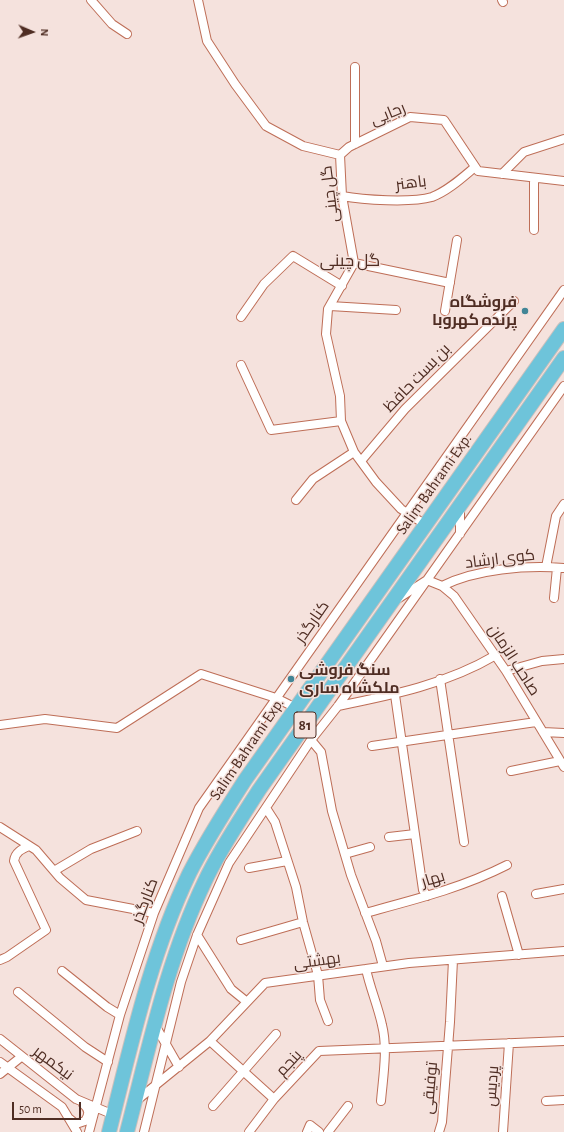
<!DOCTYPE html>
<meta charset="utf-8">
<style>
body{margin:0}
#map{position:relative;width:564px;height:1132px;overflow:hidden;background:#f5e2dd;font-family:"Alegreya Sans",sans-serif}
canvas{display:block}
.north{position:absolute;left:12px;top:12px;width:40px;height:40px;-webkit-text-stroke:3px #f5e2dd;paint-order:stroke;rotate:92deg;font-size:11px;font-weight:700;line-height:16px;text-align:center;color:#4f2d23}
.north::after{content:'';display:block;margin:auto;width:14px;height:18px;background:#4f2d23;clip-path:polygon(50% 0,100% 100%,50% 72%,0 100%)}
.scale{position:absolute;left:12px;top:1102px;width:69px;height:18px;box-sizing:border-box;border:2px solid #4f2d23;border-top:0;padding-left:5px;font-size:12px;line-height:14px;white-space:nowrap;color:#4f2d23;-webkit-text-stroke:3px #f5e2dd;paint-order:stroke}
</style>
<div id="map">
<canvas width="564" height="1132"></canvas>
<div class="north">N</div>
<div class="scale">50 m</div>
</div>
<script>
const ctx = document.querySelector('canvas').getContext('2d');
ctx.lineJoin = 'round';
function trace(path, color, width, dash) { ctx.strokeStyle = color; ctx.lineWidth = width; ctx.lineCap = dash ? 'butt' : 'round'; ctx.setLineDash(dash || []); ctx.stroke(path); }
function label(font, color, halo, rows, align = 'center') {
  ctx.font = font + ' "Alegreya Sans",Cairo,sans-serif'; ctx.lineWidth = 3; ctx.setLineDash([]); ctx.textBaseline = 'middle'; ctx.strokeStyle = halo; ctx.fillStyle = color; for (const [text, x, y, turn = 0] of rows) {
    ctx.save(); ctx.translate(x, y); ctx.rotate((+turn || 0) * Math.PI / 180); ctx.textAlign = isNaN(turn) ? turn : align; if (halo) ctx.strokeText(text, 0, 0); ctx.fillText(text, 0, 0); ctx.restore();
  }
}
const minor = new Path2D(`
 M91,0L112,24L127,34
 M198,0L207,41L235,84L266,126L303,146L340,155
 M502,0L503,2
 M355,144V67
 M340,155L342,196L354,263L328,309L326,334L340,396L341,421L354,452L376,482L401,509L426,525
 M340,155L349,147L410,117L444,120L478,171L564,181
 M502,174L524,152L564,139
 M342,196C363,200 411,203 432,197C448,191 463,177 475,167
 M534,230V178
 M354,263L450,283
 M330,306L396,310
 M445,311L457,240
 M241,317L264,284L293,256L342,286
 M241,365L271,430L341,421
 M361,461L405,409L514,301
 M296,500L313,479L354,452
 M460,534V508
 M546,567L556,516L564,504
 M442,586C476,569 526,565 564,568
 M399,598L427,580L442,586L454,596L506,671L564,767
 M554,598L557,568
 M506,671L542,661L564,659
 M440,679L464,842
 M395,695L423,890L427,896
 M338,706C393,695 447,684 496,655
 M0,725L45,719L117,728L201,674L276,698L296,708
 M543,732L564,733
 M311,740L321,752L332,811L351,875L376,941L383,966
 M372,746L536,722
 M511,771L560,761
 M266,808L275,822L296,887L303,922L318,975L320,1000L328,1021
 M0,827L36,850L60,878L86,900L154,913
 M389,837L415,834
 M345,854L370,847
 M249,868L287,861
 M54,871L91,849L137,831
 M536,894L564,889
 M502,896L519,955
 M365,913C413,900 462,888 507,865
 M197,935L231,989L247,1002
 M241,940L303,922
 M0,960L7,957L46,930L14,861C15,852 22,849 29,846
 M366,969C370,988 378,1006 382,1025C388,1049 383,1077 381,1101
 M62,971L107,1007L120,1015
 M18,992L85,1047L108,1062
 M155,1025L179,1067
 M0,1039L76,1099L114,1115
 M210,1041L265,983L409,963L564,951
 M0,1062L62,1107L77,1132
 M0,1074L21,1057
 M136,1101L210,1041L274,1099L319,1051L564,1041
 M546,1101L564,1100
 M213,1106L276,1034
 M70,1119L76,1124L85,1121C90,1114 89,1109 83,1104
 M89,1132L120,1015L154,913L199,808L564,290
 M144,1132L181,982L197,935L229,863L311,740L338,706L564,386
 M249,1132L274,1099
 M307,1132L310,1125L319,1132
 M328,1132L348,1106
 M439,1132L442,1122L450,1022L453,960
 M503,1132L509,1043`);
const trunk = new Path2D(`
 M109,1132C131,1045 150,956 189,874C205,842 225,811 245,780L564,329
 M127,1132C149,1048 167,960 205,881C220,849 240,820 259,790L564,358`);
const markers = [
 [525,311,4,"#428596"],
 [291,679,4,"#428596"]
];
const shields = [
 [305,725,22]
];
const shieldNames = [
 ["81",305,725]
];
const streetNames = [
 ["رجایی",388,114,-22],
 ["باهنر",411,183,-7],
 ["گل چینی",330,194,-97],
 ["بن بست حافظ",417,378,-46],
 ["Salim Bahrami Exp.",434,484,-55],
 ["کوی ارشاد",500,559,-7],
 ["کنارگذر",312,622,-55],
 ["صاحب الزمان",514,660,57],
 ["Salim Bahrami Exp.",247,749,-56],
 ["بهار",433,879,-17],
 ["کنارگذر",145,901,-69],
 ["بهشتی",317,961,-8],
 ["نیکمهر",53,1063,37],
 ["پنجم",289,1063,-47],
 ["پردیس",492,1086,-86],
 ["توفیقی",430,1088,-85]
];
const poiNames = [
 ["فروشگاه",517,302],
 ["پرنده کهروبا",517,320],
 ["سنگ فروشی",299,670,"left"],
 ["ملکشاه ساری",299,688,"left"]
];
const neighbourhoodNames = [
 ["گل چینی",350,261]
];
trace(minor, '#be6e57', 10);
trace(trunk, '#cac0bd', 16);
trace(minor, '#fff', 8);
trace(trunk, '#6ec4da', 14);
for (const [x, y, r, color] of markers) { const dot = new Path2D(); dot.arc(x, y, r, 0, 2 * Math.PI); ctx.fillStyle = color; ctx.fill(dot); trace(dot, '#f5e2dd', 1.5); }
for (const [x, y, w] of shields) { const box = new Path2D(); box.roundRect(x - w / 2, y - 13, w, 26, 3); ctx.fillStyle = '#f5e2dd'; ctx.fill(box); trace(box, '#4f2d23', 1); }
label('bold 15px', '#4f2d23', null, shieldNames);
label('16px', '#4f2d23', '#f5e2dd', streetNames);
label('bold 16px', '#4f2d23', '#f5e2dd', poiNames, 'right');
label('17px', '#4f2d23', '#f5e2dd', neighbourhoodNames);
</script>
